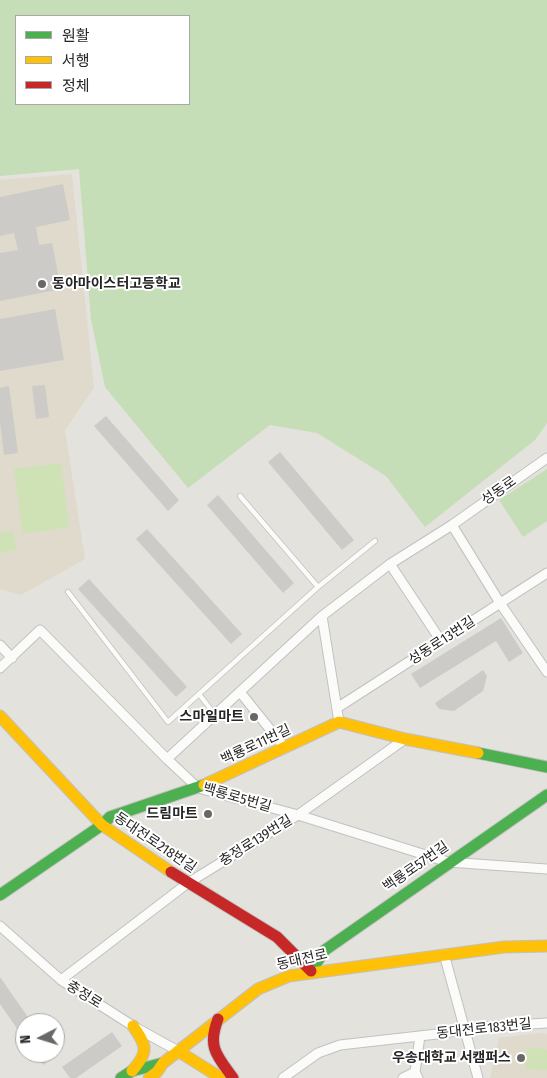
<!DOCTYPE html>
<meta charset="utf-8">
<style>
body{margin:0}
#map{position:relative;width:547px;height:1078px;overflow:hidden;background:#e4e2dc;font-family:"Fira Sans Condensed","Noto Sans KR",sans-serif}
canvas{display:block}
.legend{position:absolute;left:15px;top:15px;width:175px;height:90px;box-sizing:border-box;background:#fff;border:1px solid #a8a8a8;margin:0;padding:6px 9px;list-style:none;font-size:15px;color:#262626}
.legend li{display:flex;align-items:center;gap:10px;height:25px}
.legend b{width:25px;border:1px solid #a8a8a8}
.north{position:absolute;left:15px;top:1013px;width:50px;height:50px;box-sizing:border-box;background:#fff;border:1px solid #a8a8a8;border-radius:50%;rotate:265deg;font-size:14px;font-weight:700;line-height:20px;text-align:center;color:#262626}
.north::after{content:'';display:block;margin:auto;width:18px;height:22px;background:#686866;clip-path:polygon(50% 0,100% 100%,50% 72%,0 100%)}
</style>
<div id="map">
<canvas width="547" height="1078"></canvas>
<ul class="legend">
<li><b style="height:6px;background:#4caf50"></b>원활</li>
<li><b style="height:6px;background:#ffc107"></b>서행</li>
<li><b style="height:6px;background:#c62828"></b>정체</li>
</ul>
<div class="north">N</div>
</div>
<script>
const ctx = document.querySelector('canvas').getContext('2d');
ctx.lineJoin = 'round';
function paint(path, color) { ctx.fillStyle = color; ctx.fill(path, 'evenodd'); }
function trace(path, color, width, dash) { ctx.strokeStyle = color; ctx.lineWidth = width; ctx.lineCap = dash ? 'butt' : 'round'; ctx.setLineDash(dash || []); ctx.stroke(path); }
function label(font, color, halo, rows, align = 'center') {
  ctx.font = font + ' "Fira Sans Condensed","Noto Sans KR",sans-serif'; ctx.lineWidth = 4; ctx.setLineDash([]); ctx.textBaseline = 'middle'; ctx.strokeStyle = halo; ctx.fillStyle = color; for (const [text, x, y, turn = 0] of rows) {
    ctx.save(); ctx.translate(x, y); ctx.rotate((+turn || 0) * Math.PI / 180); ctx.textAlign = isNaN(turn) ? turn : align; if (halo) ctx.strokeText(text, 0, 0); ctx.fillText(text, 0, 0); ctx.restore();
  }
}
const education = new Path2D(`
 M72,174L94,388L65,430L85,559L21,595L0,589V180Z
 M537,1033L547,1034V1078H490L499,1038Z`);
const green = new Path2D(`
 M0,0H547V423L535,440L425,527L386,476L317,433L270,425L188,488L105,387L91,319L79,169L0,176ZM16,16H189V104H16Z
 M547,469V521L523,537L499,500Z`);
const pitch = new Path2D(`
 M61,463L69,527L23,534L14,469Z
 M13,531L16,550L0,553V533Z
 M527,1048L547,1049V1070L526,1069Z`);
const building = new Path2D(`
 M63,184L70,220L36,227L39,245L52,243L61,289L0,301V253L18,250L14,233L0,236V197Z
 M55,309L64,360L0,371V319Z
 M45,385L49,417L36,419L32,386Z
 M9,386L18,453L4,455L0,421V388Z
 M106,416L179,500L168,511L94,426Z
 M280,452L354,540L342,550L268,462Z
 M218,495L294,583L283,593L207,505Z
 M147,529L242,634L231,644L136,539Z
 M89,579L187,687L176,697L78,589Z
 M501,618L523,653L509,662L496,641L420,688L411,674Z
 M483,670L487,676L483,691L454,711L439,709L435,703Z
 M0,977L32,1023H25V1040L0,1004Z
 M112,1032L122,1046L76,1078H70L62,1067Z
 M34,1053H54L56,1056L43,1065Z`);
const lane = new Path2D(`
 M240,496L318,587
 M68,592L168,722L199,694
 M215,715L199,694L318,587L375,541`);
const street = new Path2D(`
 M452,525L500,603L547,672
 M390,564L441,641
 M322,616L339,722
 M0,645L12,658
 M0,668L40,630L167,759L198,788L298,815L448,862L547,869
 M240,692L285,748
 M337,708L547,573
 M167,759L322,616L390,564L452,525L547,458
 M0,926L61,980L133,1026L178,1051
 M444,954L478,1078
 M61,980L188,883L298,815L405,739
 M283,1078L318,1053L340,1045L446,1033L466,1028L547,1023
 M403,1078L415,1072
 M418,1078L415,1072L420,1036`);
const fast = new Path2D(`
 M478,753L547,767
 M0,895L102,825L110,817L204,785
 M311,971L325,950L547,795
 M121,1078L132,1071L163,1063`);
const slow = new Path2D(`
 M0,716L102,825L171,872
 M204,785L339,722L405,739L478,753
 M178,1051L221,1078
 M132,1071C149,1052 147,1046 133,1026
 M149,1078L157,1072L163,1063L258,989L289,976L504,947L547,946`);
const jam = new Path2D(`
 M171,872L277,937L311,971
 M218,1019C207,1047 217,1056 233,1078`);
const markers = [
 [42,284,5,"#686866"],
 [254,717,5,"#686866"],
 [208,814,5,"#686866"],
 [521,1058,5,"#686866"]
];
const poiNames = [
 ["동아마이스터고등학교",52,284,"left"],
 ["스마일마트",244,717],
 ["드림마트",198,814],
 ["우송대학교 서캠퍼스",511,1058]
];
const streetNames = [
 ["성동로",499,491,-35],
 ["성동로13번길",442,641,-33],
 ["백룡로11번길",256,745,-25],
 ["백룡로5번길",237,798,16],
 ["충정로139번길",256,841,-32],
 ["동대전로218번길",155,843,34],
 ["백룡로57번길",416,867,-35],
 ["동대전로",302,960,-13],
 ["충정로",84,995,32],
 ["동대전로183번길",484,1029,-6]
];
paint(education, '#dfdacb');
paint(green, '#c5deb7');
paint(pitch, '#cee2b5');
paint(building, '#cdcbc7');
trace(lane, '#c2c1c1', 6);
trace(street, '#c2c1c1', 11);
trace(fast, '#c2c1c1', 13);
trace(slow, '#c2c1c1', 13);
trace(jam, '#c2c1c1', 13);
trace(lane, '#fbfbfa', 4.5);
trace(street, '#fbfbfa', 9);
trace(fast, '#4caf50', 11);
trace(slow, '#ffc107', 11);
trace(jam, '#c62828', 11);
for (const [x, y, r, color] of markers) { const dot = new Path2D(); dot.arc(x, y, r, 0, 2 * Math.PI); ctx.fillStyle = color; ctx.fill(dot); trace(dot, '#fff', 2); }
label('bold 14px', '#262626', '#fff', poiNames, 'right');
label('14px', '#262626', '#fff', streetNames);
</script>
